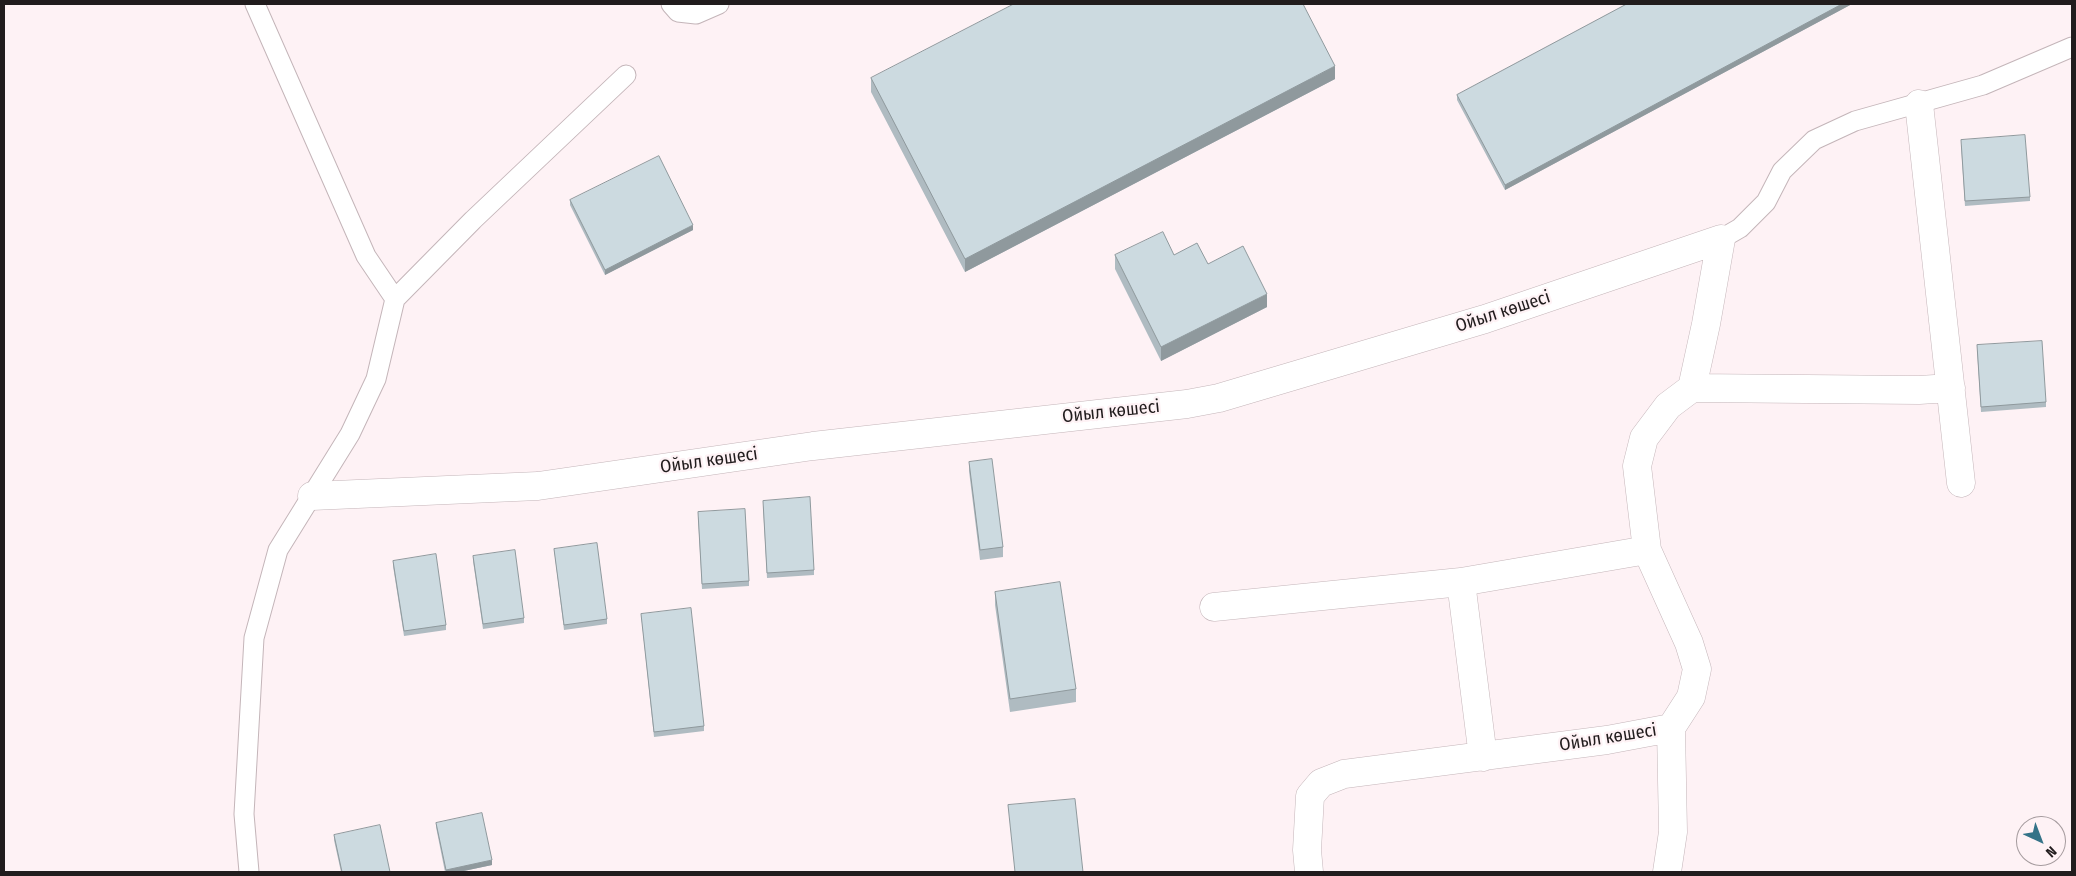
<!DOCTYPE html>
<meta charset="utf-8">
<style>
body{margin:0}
#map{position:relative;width:2076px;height:876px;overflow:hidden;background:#fef2f5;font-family:"Fira Sans Condensed",sans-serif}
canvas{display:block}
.frame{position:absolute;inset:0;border:5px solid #211c1d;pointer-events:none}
.north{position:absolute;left:2016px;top:816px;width:50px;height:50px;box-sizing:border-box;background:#fef2f5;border:1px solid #a69c9f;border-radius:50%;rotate:137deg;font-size:14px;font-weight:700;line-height:20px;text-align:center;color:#211c1d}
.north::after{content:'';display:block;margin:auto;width:18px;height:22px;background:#347388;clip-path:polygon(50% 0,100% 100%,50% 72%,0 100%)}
</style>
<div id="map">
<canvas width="2076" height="876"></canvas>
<div class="frame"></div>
<div class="north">N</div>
</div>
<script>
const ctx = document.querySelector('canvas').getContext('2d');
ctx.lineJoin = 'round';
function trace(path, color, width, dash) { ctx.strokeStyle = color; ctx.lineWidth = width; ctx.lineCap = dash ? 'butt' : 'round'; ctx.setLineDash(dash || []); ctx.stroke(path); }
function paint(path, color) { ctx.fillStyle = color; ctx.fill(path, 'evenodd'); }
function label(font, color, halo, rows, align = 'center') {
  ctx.font = font + ' "Fira Sans Condensed",sans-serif'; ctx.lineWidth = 4.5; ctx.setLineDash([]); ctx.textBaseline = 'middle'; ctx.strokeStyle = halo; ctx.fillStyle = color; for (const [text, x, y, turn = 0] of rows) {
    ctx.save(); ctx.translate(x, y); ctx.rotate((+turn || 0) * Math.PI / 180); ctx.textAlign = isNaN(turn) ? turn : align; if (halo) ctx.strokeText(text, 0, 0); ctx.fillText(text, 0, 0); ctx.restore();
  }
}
const lane = new Path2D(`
 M255,4L366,256L395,299
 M671,4L678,12L696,14L719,4
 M1721,239L1740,228L1766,202L1782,171L1814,140L1855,121L1983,85L2072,47
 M249,872L244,814L254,638L278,550L350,434L376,379L395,299L473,220L626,75`);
const street = new Path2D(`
 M1919,104L1961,483
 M1692,388L1919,390L1951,388
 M312,496L538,486L813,446L1187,404L1219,398L1485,319L1721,239L1706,324L1692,388L1668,406L1644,438L1637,466L1647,550L1689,643L1697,669L1691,697L1671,728L1607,740L1344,774L1321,783L1310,796L1307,850L1309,872
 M1461,582L1483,757
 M1214,607L1461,582L1647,550
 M1667,872L1673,832L1671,728`);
const wall = new Path2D(`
 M1627,4H1852L1505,190L1457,100V95Z
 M871,78L1335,79L965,272L871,92Z
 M1961,145L2030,197V201L1965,206Z
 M570,200L693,230L605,275L570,205Z
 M1115,255H1174L1208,264L1267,307L1161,361L1115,269Z
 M1977,350L2046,402V407L1981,412Z
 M969,462L1003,547V557L980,560L969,471Z
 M763,506L814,570V575L767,578Z
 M698,517L749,581V586L702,589Z
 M554,549L607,619V624L564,630Z
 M473,556L524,618V623L483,629L473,561Z
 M393,561L446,625V630L404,636L393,566Z
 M995,592L1076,689V702L1010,712L995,605Z
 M641,614L704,726V731L654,737Z
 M436,823L492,865L459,872H445L436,827Z
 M334,835L390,872H341L334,840Z`);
const shadedWall = new Path2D(`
 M1842,4H1852L1505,190V185Z
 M1335,66V79L965,272V259Z
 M693,225V230L605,275V270Z
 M1267,294V307L1161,361V347Z
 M492,860V865L459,872H446V870Z`);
const building = new Path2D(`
 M1014,4H1303L1335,66L965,259L871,78Z
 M1627,4H1842L1505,185L1457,95Z
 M2025,135L2030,197L1965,201L1961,140Z
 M659,156L693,225L605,270L570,200Z
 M1163,232L1174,255L1197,243L1208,264L1243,246L1267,294L1161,347L1115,255Z
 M2042,341L2046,402L1981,407L1977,345Z
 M992,459L1003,547L980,550L969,462Z
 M810,497L814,570L767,573L763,501Z
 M745,509L749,581L702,584L698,512Z
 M597,543L607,619L564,625L554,549Z
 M515,550L524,618L483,624L473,556Z
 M436,554L446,625L404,631L393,561Z
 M1060,582L1076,689L1010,699L995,592Z
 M691,608L704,726L654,732L641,614Z
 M1075,799L1083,872H1015L1008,805Z
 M482,813L492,860L446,870L436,823Z
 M380,825L390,872H342L334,835Z`);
const streetNames = [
 ["Ойыл көшесі",1503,312,-18],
 ["Ойыл көшесі",1111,412,-6],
 ["Ойыл көшесі",709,461,-8],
 ["Ойыл көшесі",1608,738,-9]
];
trace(lane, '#c4b5b9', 21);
trace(street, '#c4b5b9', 29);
trace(lane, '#fff', 19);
trace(street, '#fff', 28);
paint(wall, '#afbbc1');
paint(shadedWall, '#8f999d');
paint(building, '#ccdae0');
trace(building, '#8f999d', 1);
label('18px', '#211c1d', '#fef2f5', streetNames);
</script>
